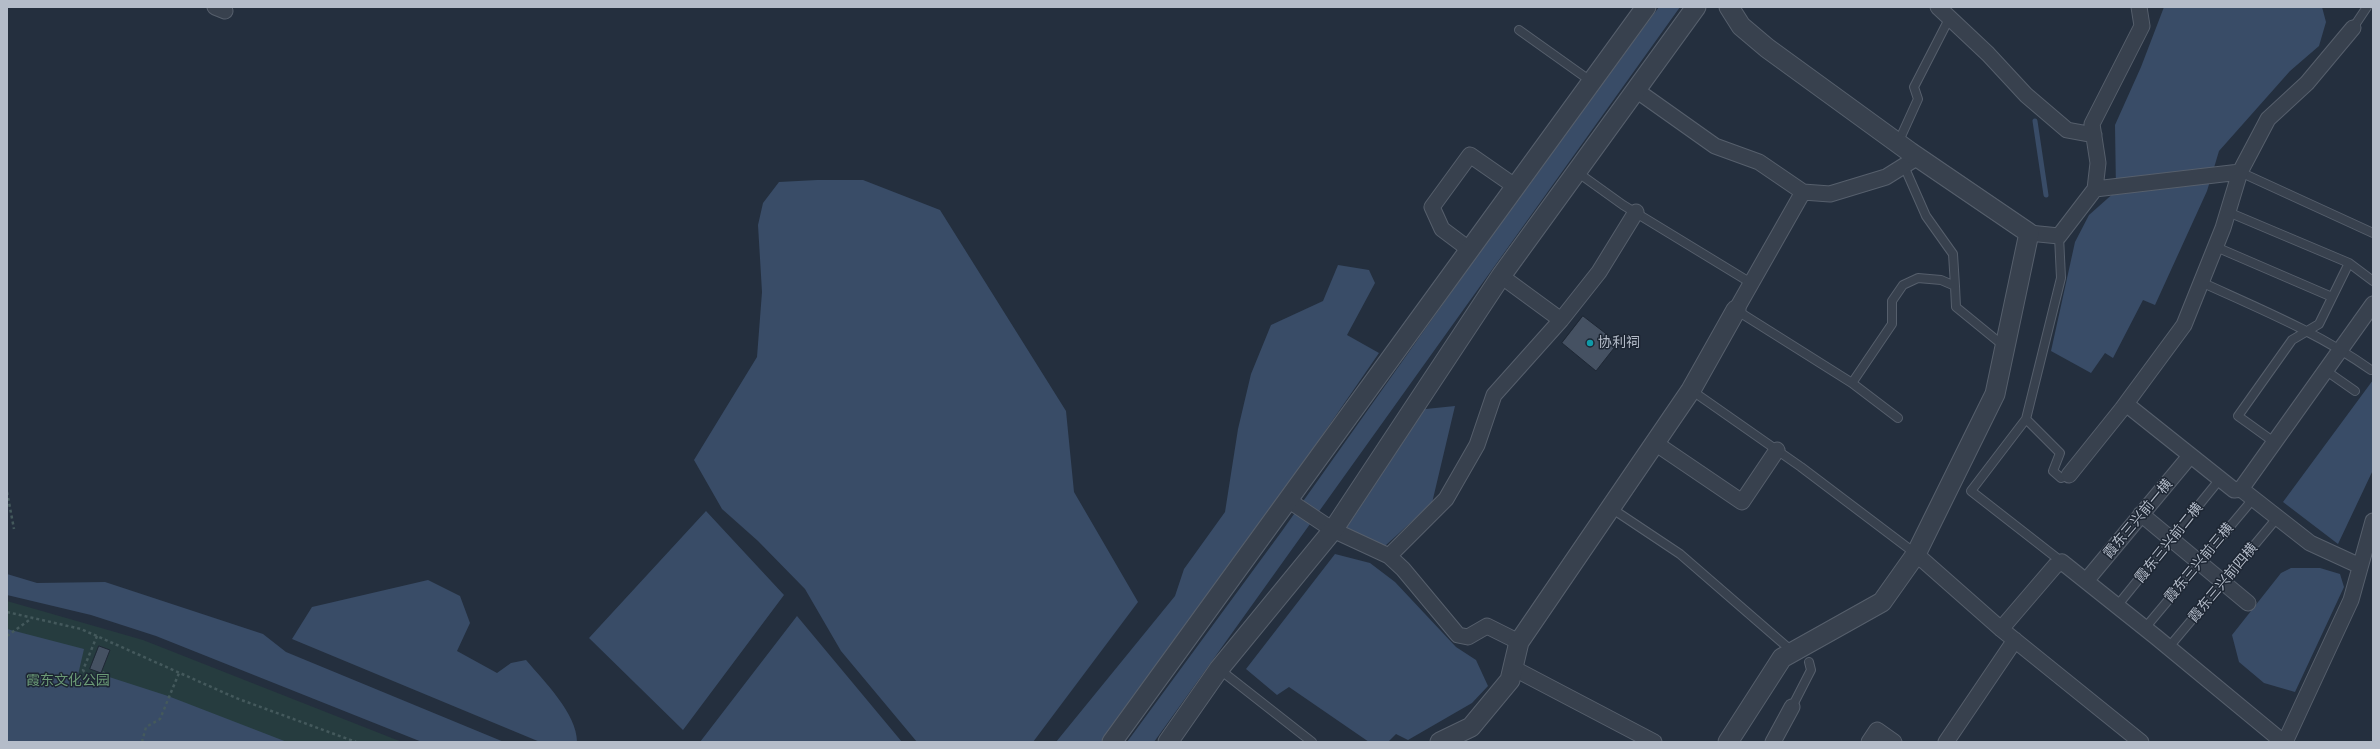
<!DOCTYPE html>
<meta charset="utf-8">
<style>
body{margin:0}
#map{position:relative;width:2380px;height:749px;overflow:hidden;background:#242f3e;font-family:Montserrat,sans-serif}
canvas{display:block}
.frame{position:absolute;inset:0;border:8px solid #b4bcc9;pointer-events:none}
</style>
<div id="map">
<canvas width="2380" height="749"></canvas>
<div class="frame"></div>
</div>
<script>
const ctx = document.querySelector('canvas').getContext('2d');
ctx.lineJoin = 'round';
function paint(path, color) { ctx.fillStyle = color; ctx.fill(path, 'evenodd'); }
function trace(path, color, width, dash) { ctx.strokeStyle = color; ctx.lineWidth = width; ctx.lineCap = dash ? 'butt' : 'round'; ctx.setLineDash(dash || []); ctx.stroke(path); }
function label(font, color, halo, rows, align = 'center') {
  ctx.font = font + ' Montserrat,"Noto Sans SC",sans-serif'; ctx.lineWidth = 3; ctx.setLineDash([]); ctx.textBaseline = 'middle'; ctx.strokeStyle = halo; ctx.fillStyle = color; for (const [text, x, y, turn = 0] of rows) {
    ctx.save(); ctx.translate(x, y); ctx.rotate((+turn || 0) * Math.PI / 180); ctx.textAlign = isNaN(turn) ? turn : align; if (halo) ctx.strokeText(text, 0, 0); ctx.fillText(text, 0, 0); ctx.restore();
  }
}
const green = new Path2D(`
 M7,601L143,640L402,742H7Z`);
const water = new Path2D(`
 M1659,7H1680L1154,742H1127L1282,531L1545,160Z
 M2164,7H2322L2326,22L2319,46L2290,71L2219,151L2207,191L2155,305L2143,300L2113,358L2105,353L2091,373L2051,351L2075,242L2089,215L2116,191L2115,125L2141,67Z
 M817,180H863L940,210L1066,411L1074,492L1138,602L1033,742H917L841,651L805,589L758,541L722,509L694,460L757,357L762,292L758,225L763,203L779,182Z
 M1338,265L1369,270L1375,283L1347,335L1379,353L1243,550L1105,742H1056L1175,596L1184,569L1225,512L1238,429L1251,374L1271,325L1323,301Z
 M2373,380V470L2338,544L2283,502Z
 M1455,406L1432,503L1385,546L1346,530L1342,522L1416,410Z
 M706,511L784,595L683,730L589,638Z
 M1335,554L1370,563L1395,582L1456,647L1476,660L1488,686L1472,703L1408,740L1396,734L1388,742H1369L1289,687L1277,695L1246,669Z
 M2291,568H2320L2340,574L2344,587L2295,692L2264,683L2239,662L2232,635L2281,573Z
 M7,574L37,583L105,582L263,634L286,652L504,742H422L156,636L91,615L7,595Z
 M428,580L460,596L470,623L457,651L497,673L511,663L526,660C544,681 577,714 577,742H540L292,639L312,607Z
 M797,616L902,742H700Z
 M7,629L84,649L78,675L86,684L97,685L106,676L168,696L287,742H7Z`);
const stream = new Path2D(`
 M2035,121L2046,195`);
const building = new Path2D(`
 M1583,316L1618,343L1596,371L1562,343Z
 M99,646L110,650L101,673L90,669Z`);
const path = new Path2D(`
 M7,492L14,529
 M7,612L81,629L236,698L356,742
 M7,636L32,618
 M97,636L83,670C90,680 98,680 105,671
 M142,742L146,727L160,719L179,673`);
const service = new Path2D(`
 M2353,28L2367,7
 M1519,30L1592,82
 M1898,143L1918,99L1914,87L1950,17
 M1577,172L1623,205L1751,283
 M2240,172L2373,233
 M2228,212L2349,263L2373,281
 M2059,236L2061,278L2026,419L1971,491L2062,562
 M2216,247L2332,297
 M2201,282C2260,309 2319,333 2371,370
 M1955,286L1956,307L2005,347
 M1736,310L1852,383L1898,418
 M2325,370L2355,391
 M1852,383L1892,324V301L1903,285L1918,278L1941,280L1955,286L1953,254L1926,216L1904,166
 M1691,390L1801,467L1916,554
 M2026,419L2060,453L2053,471L2061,478L2069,475
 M2274,442L2238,416L2292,340L2319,324L2349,263
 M1611,508L1680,554L1793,652
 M2117,606L2220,479
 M2145,628L2253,499
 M2169,647L2277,518
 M1219,669L1312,742
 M1792,707L1811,670L1809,662`);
const minor = new Path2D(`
 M215,7L225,11
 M1938,7L1988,54L2026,95L2067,130L2094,135
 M1636,90L1715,146L1759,162L1803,192
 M2095,189L2240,172
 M2029,233L2059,236L2095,189L2098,163L2092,124L2142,26L2139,7
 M1470,250L1442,229L1432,207L1470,155L1516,187
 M1501,276L1561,320
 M1736,310L1803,192L1830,194L1886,177L1918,157
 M2126,404L2234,490L2241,489L2310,543L2360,566
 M1655,443L1742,502L1777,450
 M2069,475L2122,409L2184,325L2223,228L2240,172L2268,119L2307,83L2353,28
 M2241,489L2373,304
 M1288,500L1333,530L1389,556L1403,569L1458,635L1468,637L1487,626L1519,642
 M2141,514L2248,603
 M1916,554L2001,629L2141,742
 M1389,556L1446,499L1477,445L1494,395L1561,320L1599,272L1636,212
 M2086,581L2190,456
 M2001,629L2055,566L2062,562L2156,637L2283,742
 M1513,668L1654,742
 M1773,742L1792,707
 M1869,742L1877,730L1894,742
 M1946,742L2015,640
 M2285,742L2351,600L2373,521`);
const tertiary = new Path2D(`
 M1112,742L1646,7
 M1168,742L1219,669L1333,530L1501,276L1696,7
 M1440,742L1471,727L1510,680L1519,642L1691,390L1736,310
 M1728,742L1782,658L1882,602L1916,554L1995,394L2029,233L1910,152L1767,48L1741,26L1729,7`);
const markers = [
 [1590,343,4,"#0f9aa8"]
];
const poiNames = [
 ["协利祠",1598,343]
];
const streetNames = [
 ["霞东三兴前一横",2138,519,-50],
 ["霞东三兴前二横",2169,543,-51],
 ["霞东三兴前三横",2199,563,-50],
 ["霞东三兴前四横",2223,583,-50]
];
const parkNames = [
 ["霞东文化公园",68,681]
];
paint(green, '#263c3f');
paint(water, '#394c67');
trace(stream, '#394c67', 5);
paint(building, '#455162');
trace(building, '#1f2835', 1);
trace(service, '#565f6c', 10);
trace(minor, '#565f6c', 17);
trace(tertiary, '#565f6c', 21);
trace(path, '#44595c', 2.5, [3, 3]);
trace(service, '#38414e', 8);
trace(minor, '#38414e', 15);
trace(tertiary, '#38414e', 19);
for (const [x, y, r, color] of markers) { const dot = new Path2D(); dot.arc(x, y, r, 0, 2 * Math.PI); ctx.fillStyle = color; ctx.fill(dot); trace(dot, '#1d2633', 1.5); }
label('14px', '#b4bcc9', '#1d2633', poiNames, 'left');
label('14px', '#b4bcc9', '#1d2633', streetNames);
label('14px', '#6b9a76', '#1d2633', parkNames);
</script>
